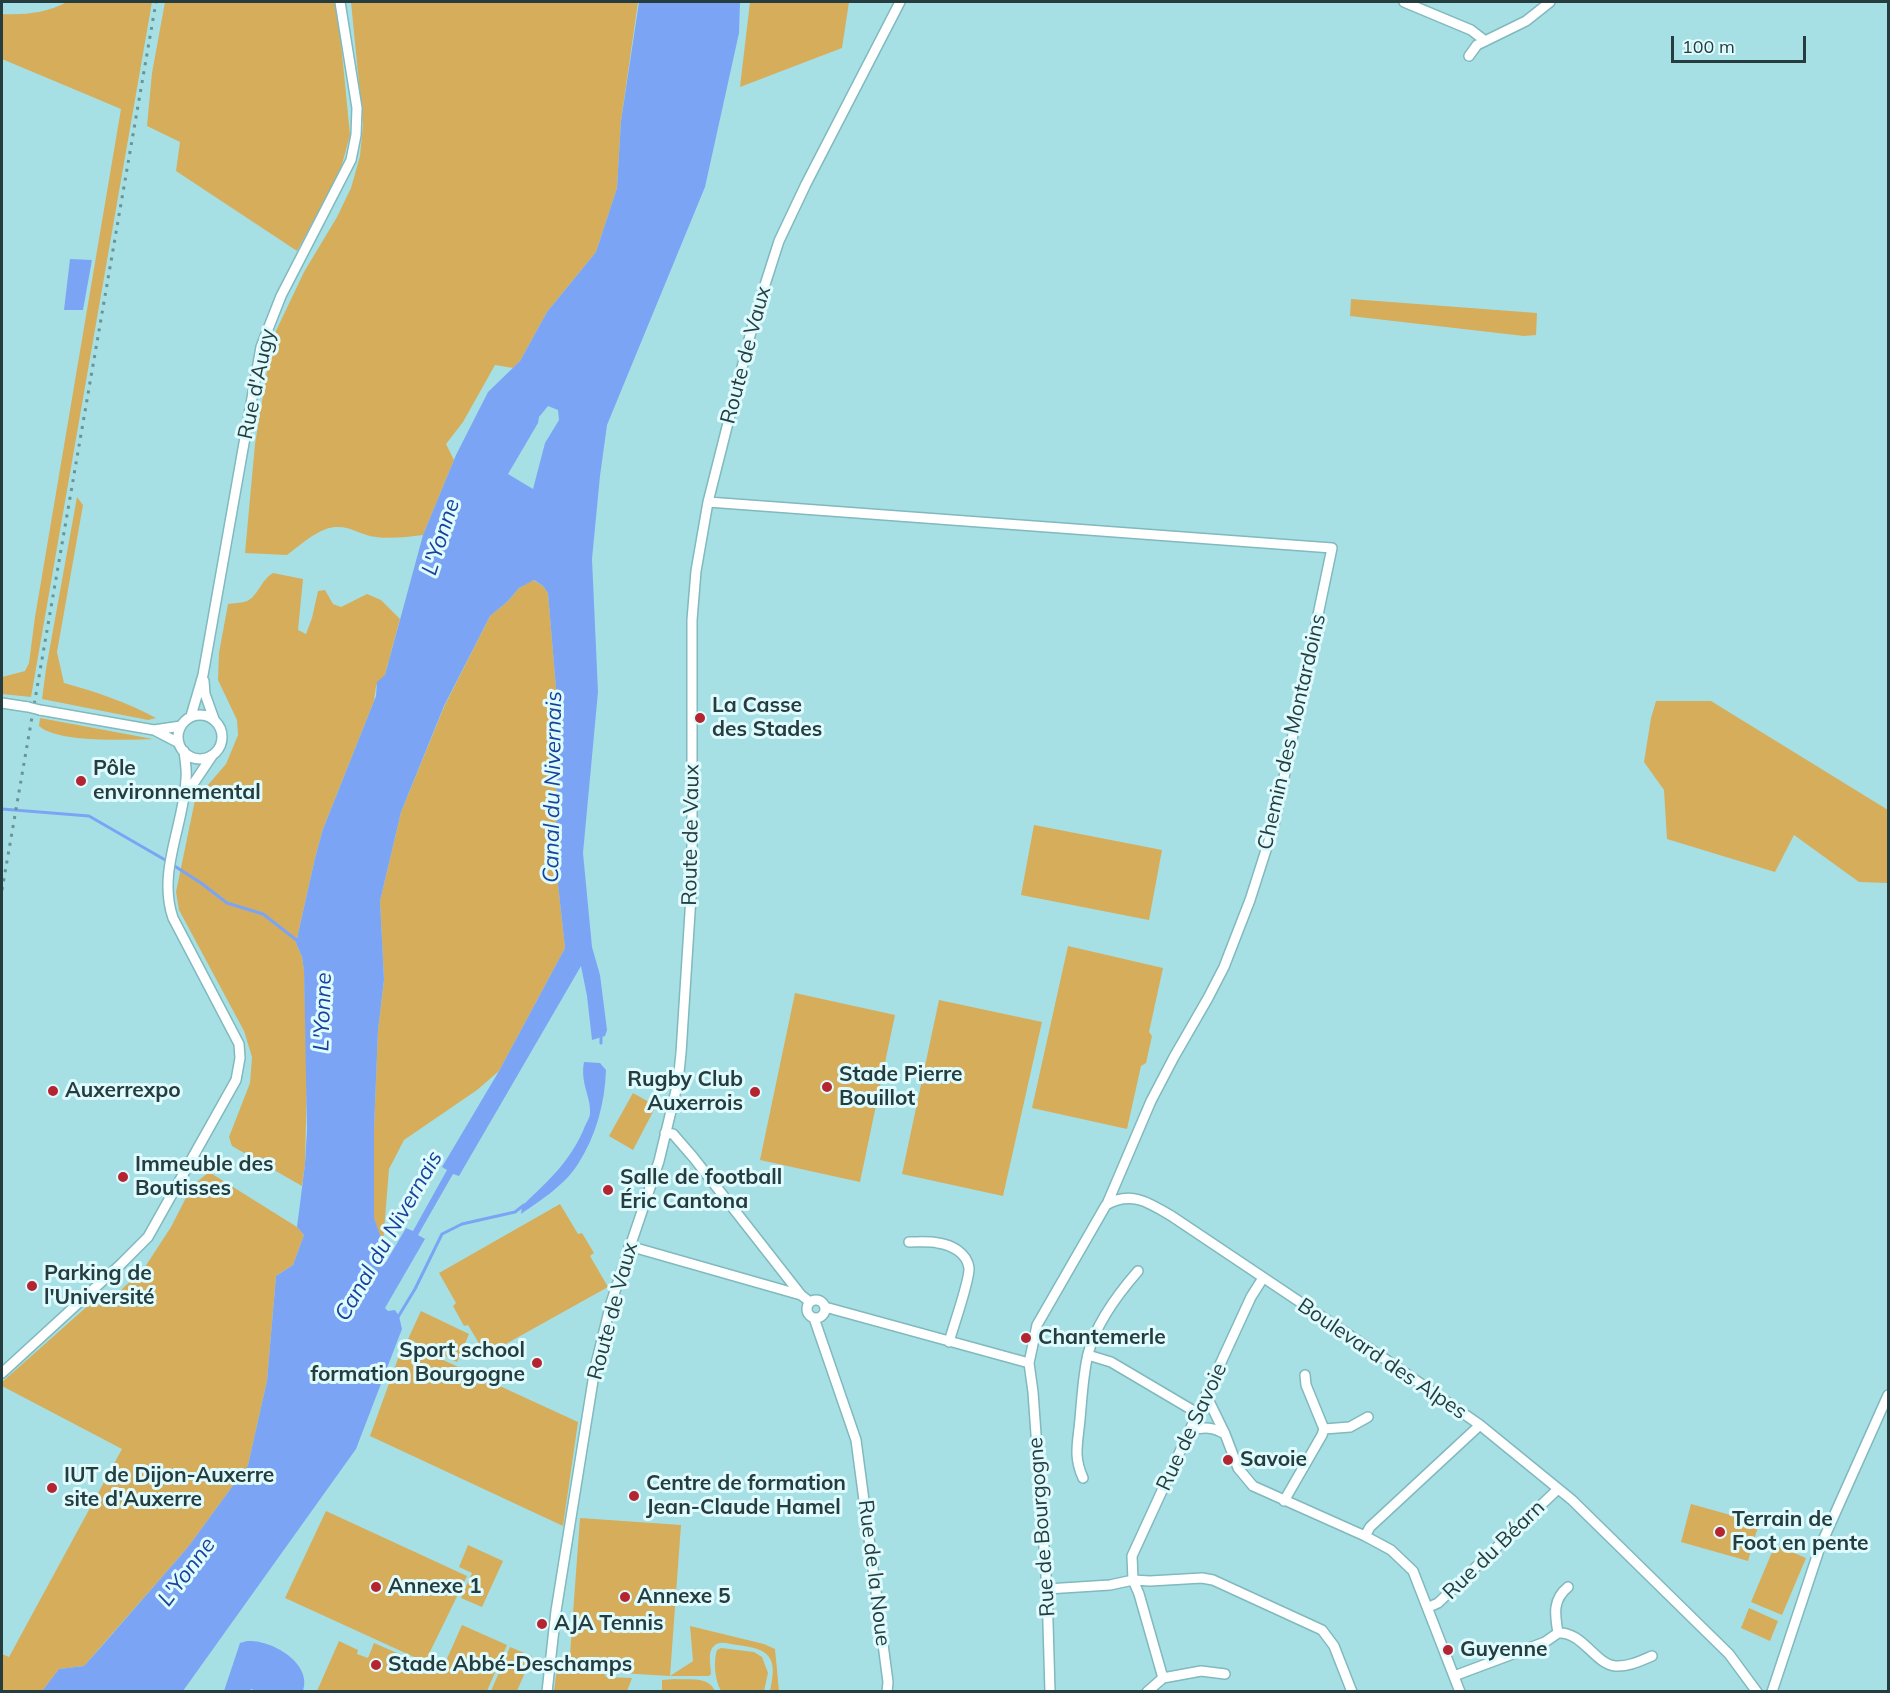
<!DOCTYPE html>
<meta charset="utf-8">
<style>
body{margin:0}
#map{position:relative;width:1890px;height:1693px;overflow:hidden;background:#a6e0e5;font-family:Mulish,sans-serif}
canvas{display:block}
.frame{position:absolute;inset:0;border:3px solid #263d3f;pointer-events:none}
.scale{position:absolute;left:1671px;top:36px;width:135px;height:27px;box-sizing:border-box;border:3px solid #263d3f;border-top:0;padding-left:8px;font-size:18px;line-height:21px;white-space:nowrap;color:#263d3f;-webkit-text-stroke:4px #dffbfe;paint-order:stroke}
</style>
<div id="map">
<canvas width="1890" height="1693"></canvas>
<div class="frame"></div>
<div class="scale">100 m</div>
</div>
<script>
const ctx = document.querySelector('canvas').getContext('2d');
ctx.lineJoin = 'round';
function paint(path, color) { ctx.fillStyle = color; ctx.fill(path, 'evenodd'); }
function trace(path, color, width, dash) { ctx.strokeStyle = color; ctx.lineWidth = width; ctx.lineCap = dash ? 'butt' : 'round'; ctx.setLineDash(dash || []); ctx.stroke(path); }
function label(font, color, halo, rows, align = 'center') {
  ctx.font = font + ' Mulish,sans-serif'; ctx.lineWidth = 6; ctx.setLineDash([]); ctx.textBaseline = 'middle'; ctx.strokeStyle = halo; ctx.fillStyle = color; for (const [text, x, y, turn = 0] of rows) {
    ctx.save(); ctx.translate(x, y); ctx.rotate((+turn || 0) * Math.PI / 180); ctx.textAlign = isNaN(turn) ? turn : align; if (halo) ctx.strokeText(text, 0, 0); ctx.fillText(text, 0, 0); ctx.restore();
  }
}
const green = new Path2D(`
 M67,2H152L31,697L2,694V677L25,671L29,663L35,617L121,109L2,59V14C25,15 46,13 67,2Z
 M165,2H337L350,135L340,172L297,251L176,171L180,142L147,126L152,73Z
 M351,2H638L621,121L617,188L596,252L547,312L520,361L513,368L495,365L463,422L446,444L454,460L423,535C407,537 391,539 376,537C358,535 347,522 326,529C312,534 299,546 287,555L245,553L255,444L269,359L275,333L304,272L337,217L351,188L360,156L363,124Z
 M750,2H849L842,48L740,87Z
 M1351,299L1537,313L1536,335L1524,336L1350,316Z
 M77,497L83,505L57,652L64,683C97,692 126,702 156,718L148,720L42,699L46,669Z
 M273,573L303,579L298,630L306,634L312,618L318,591L325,590L333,604L341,607L367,594L381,600L400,619L385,675L376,686L374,701L323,829L315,858L296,943L302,957L304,971L307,1083L305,1164L302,1186L232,1146L229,1137L250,1083L252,1057L244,1031L179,910L176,892L195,800L226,764L238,735L237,720L218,680L219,653L228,604C233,603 242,603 247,601C258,596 261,580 273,573Z
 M533,580L543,586L548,593L557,700L556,866L565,948L499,1071L477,1090L404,1140L389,1169L383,1243L374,1219V1130L378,1030L384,980L380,901L401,812L444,707L490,616L508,601L519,588Z
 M1656,701H1711L1888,810V883L1859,882L1794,835L1775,872L1667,839L1664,790L1644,762L1651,718Z
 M40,718L153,739C128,740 58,743 39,726Z
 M1034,825L1162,850L1149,920L1021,895Z
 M1068,946L1163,968L1149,1032L1152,1036L1146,1063L1141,1066L1127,1129L1032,1108Z
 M795,993L895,1015L860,1182L760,1160Z
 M939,1000L1042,1022L1003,1196L902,1174Z
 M633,1093L656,1106L633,1150L609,1136Z
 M209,1172L297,1227L304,1235L293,1265L276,1276L267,1381L248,1465L188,1547L84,1666L59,1669L42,1691H2V1654L9,1657L122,1449L2,1386V1382L91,1303L111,1307L123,1288L143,1270L171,1227L192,1186Z
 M560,1204L578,1234L582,1233L594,1253L590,1256L608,1287L486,1355L468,1325L464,1326L453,1306L456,1303L439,1273Z
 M421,1311L469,1334L457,1362L408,1339Z
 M404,1342L578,1422L563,1526L370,1436Z
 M1691,1504L1759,1523L1748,1561L1681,1542Z
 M326,1511L467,1576L425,1662L285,1598Z
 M580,1518L681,1525L670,1676L693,1661L690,1626L764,1644L775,1649L779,1691H770C778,1657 770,1649 737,1645C730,1644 719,1640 714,1646C707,1652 711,1666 711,1674L709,1676H670L604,1672L606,1677L632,1678L627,1691H554L557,1668H569Z
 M468,1545L503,1561L482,1607L461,1598L472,1573L459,1567Z
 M1775,1545L1806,1558L1782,1615L1751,1602Z
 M1749,1608L1778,1621L1770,1641L1741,1628Z
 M462,1625L507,1645L487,1691H317L339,1641L358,1650L357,1654L368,1658L374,1643L441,1672Z
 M510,1647L532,1656L517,1691H491Z
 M721,1648L754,1652L762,1657L768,1673L764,1691H721C715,1680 713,1662 717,1650Z
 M675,1679C691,1680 708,1676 715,1691H662V1680Z`);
const water = new Path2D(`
 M639,2H740L739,33L705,187L607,425L600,476L592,559L598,692L583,853L592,947L600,975L607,1030L605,1036L592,1040L587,996L581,966L459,1176L453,1174L418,1235L425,1239L385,1308L388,1311L395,1310L399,1316L402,1329L356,1449L183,1691H42L59,1669L84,1666L101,1647L188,1547L248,1465L267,1381L276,1276L293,1265L304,1235L297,1227L305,1164L307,1130L304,971L302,957L296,943L315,858L323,829L376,696L377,682L385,675L423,535L456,455L488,392L520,361L547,312L596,252L617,188L621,121ZM548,406L558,410L559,420L545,443L533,489L508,474L538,423L539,417ZM534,580L543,586L548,593L557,700L556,866L565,948L499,1071L442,1167L447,1170L413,1231L406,1228L386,1262L383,1263L380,1258L383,1243L374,1218V1130L378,1030L384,980L380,901L401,812L444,706L490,616L508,601L519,588Z
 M70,259L92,260L83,310H64Z
 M584,1062L600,1063L606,1070C605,1103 596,1136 578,1164C565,1185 541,1200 521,1214L522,1206C549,1180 571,1161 585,1126C587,1122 590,1117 590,1113C591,1096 580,1084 584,1062Z
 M247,1641C271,1639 313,1663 303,1691H254L252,1689L248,1691H224L240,1643Z`);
const stream = new Path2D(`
 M2,809L89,816L167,861
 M173,865L201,883L227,903L263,914L299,942
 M601,1036V1043
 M398,1317L415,1289L442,1234L462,1224L515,1212L524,1205`);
const minor = new Path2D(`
 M1404,2L1471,30L1484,40
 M1469,56L1477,45L1526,21L1550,2
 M708,502L1332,548L1274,825L1250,900L1224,967L1208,998L1174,1057L1151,1101L1107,1204
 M204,681L205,694L214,719
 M2,703L28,707
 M40,710L154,730L179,743
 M178 737a22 22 0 1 1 44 0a22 22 0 1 1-44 0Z
 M191,716L203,675L261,347L281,296L351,160L356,135L357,108L340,2
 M154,730L181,726
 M185,796L212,756
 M665,1133L673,1134L693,1157L801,1295L810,1302
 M909,1242C919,1242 929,1241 938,1243C952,1245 967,1253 969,1268C970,1280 953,1327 949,1342
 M629,1246L801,1295
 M807 1309a9 9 0 1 1 18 0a9 9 0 1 1-18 0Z
 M825,1307L1029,1363
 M814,1318L856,1440L888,1682L887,1692
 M1088,1355L1111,1362L1199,1414
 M2,1373L121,1264L148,1237L236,1080L240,1058L239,1044L173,918C157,872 184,825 186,779C187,770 185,760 184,751
 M1206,1395L1225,1434L1238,1468L1253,1486L1365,1536L1391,1550L1413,1571L1460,1692
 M1324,1429L1350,1427L1368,1417
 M1191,1430C1205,1427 1213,1427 1225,1434
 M1083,1478C1073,1456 1078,1443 1080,1419C1082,1398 1083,1375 1088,1354C1096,1323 1117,1295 1138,1271
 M1284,1501L1322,1435L1324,1429L1306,1385L1305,1375
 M1365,1536L1370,1527L1480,1425
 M1047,1589L1110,1585L1133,1580L1150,1581L1202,1578L1213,1580L1322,1630L1334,1646L1352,1692
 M1429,1607L1438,1603L1558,1489
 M1558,1633C1555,1615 1552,1600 1568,1587
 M1454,1676L1545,1642L1558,1633C1582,1631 1595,1664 1615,1666C1628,1667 1640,1661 1652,1656
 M1163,1678L1139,1594L1133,1580L1132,1556L1251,1297L1263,1278
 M547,1692L556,1611L595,1368L611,1303L659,1161L678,1082L681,1053L692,881V620L696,571L708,502L755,316L779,241L806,184L900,2
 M1050,1692L1047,1589L1033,1392L1029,1363L1037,1325L1106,1205C1131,1190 1150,1203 1173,1217L1388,1361L1480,1425L1572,1500L1729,1654L1757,1692
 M1147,1692L1163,1678L1201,1671L1225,1674
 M1772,1692L1820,1547L1888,1395`);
const rail = new Path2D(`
 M2,890L156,2`);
const minorBridge = new Path2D(`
 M28,707L40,710`);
const markers = [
 [700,718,6,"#b52431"],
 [81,781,6,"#b52431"],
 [827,1087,6,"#b52431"],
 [53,1091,6,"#b52431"],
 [755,1092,6,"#b52431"],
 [123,1177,6,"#b52431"],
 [608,1190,6,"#b52431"],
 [32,1286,6,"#b52431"],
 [1026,1338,6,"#b52431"],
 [537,1363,6,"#b52431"],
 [1228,1460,6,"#b52431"],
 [52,1488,6,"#b52431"],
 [634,1496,6,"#b52431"],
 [1720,1532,6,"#b52431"],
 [376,1587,6,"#b52431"],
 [625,1597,6,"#b52431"],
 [542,1624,6,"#b52431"],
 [1448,1650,6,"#b52431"],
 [376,1665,6,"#b52431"]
];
const streetNames = [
 ["Route de Vaux",746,355,-75],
 ["Rue d'Augy",257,384,-78],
 ["Chemin des Montardoins",1292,732,-77],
 ["Route de Vaux",691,835,-89],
 ["Route de Vaux",613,1311,-75],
 ["Boulevard des Alpes",1382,1359,34],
 ["Rue de Savoie",1192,1427,-65],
 ["Rue de Bourgogne",1042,1527,-94],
 ["Rue du Béarn",1494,1550,-44],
 ["Rue de la Noue",874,1573,83]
];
const poiNames = [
 ["La Casse",712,706],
 ["des Stades",712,730],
 ["Pôle",93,769],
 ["environnemental",93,793],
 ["Stade Pierre",839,1075],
 ["Bouillot",839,1099],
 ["Rugby Club",743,1080,"right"],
 ["Auxerrois",743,1104,"right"],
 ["Auxerrexpo",65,1091],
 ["Immeuble des",135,1165],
 ["Boutisses",135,1189],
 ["Salle de football",620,1178],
 ["Éric Cantona",620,1202],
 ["Parking de",44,1274],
 ["l'Université",44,1298],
 ["Chantemerle",1038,1338],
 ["Sport school",525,1351,"right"],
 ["formation Bourgogne",525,1375,"right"],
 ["Savoie",1240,1460],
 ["IUT de Dijon-Auxerre",64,1476],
 ["site d'Auxerre",64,1500],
 ["Centre de formation",646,1484],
 ["Jean-Claude Hamel",646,1508],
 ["Terrain de",1732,1520],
 ["Foot en pente",1732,1544],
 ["Annexe 1",388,1587],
 ["Annexe 5",637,1597],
 ["AJA Tennis",554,1624],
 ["Guyenne",1460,1650],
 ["Stade Abbé-Deschamps",388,1665]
];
const waterNames = [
 ["L'Yonne",441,537,-72],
 ["Canal du Nivernais",553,787,-89],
 ["L'Yonne",323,1012,-88],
 ["Canal du Nivernais",389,1236,-60],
 ["L'Yonne",187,1572,-53]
];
paint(green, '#d6ad5b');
paint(water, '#7ba5f4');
trace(stream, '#7ba5f4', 3);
trace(minor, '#80b9be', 12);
trace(minor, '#fff', 9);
trace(rail, '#6a9397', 3, [3, 6]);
trace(minorBridge, '#80b9be', 12, []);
trace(minorBridge, '#fff', 9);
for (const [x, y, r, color] of markers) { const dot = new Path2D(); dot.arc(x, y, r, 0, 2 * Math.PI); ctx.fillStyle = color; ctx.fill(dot); trace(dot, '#dffbfe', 2); }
label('21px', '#263d3f', '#dffbfe', streetNames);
label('bold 21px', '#263d3f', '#dffbfe', poiNames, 'left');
label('italic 22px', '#17419b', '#dffbfe', waterNames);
</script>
